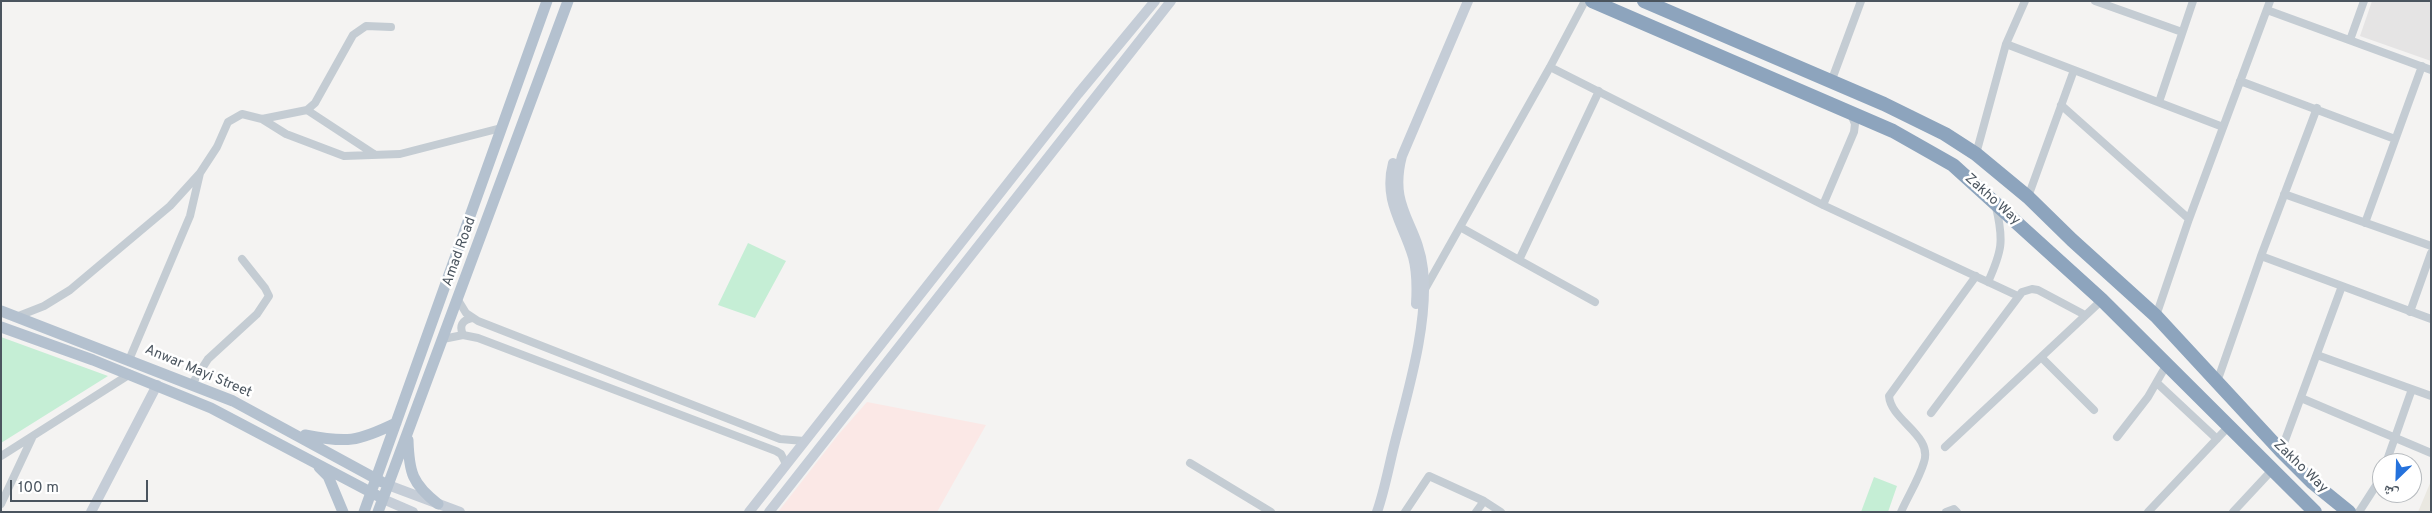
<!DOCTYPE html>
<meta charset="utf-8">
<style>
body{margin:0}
#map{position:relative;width:2432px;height:513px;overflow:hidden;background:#f4f3f2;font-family:Overpass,"Noto Naskh Arabic",sans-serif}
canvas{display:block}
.frame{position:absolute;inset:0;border:2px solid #4b555f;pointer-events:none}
.north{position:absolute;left:2372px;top:453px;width:50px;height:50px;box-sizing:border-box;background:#fff;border:1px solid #b7bbbf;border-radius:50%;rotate:204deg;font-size:14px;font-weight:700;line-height:20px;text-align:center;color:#4b555f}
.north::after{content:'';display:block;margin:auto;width:18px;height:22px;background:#2572dc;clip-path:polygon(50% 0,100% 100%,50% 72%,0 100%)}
.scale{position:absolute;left:10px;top:480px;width:138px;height:22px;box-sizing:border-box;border:2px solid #4b555f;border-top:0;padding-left:6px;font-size:15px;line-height:18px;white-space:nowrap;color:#4b555f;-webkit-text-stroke:4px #fff;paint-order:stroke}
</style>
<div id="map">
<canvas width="2432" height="513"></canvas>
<div class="frame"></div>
<div class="north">ش</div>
<div class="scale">100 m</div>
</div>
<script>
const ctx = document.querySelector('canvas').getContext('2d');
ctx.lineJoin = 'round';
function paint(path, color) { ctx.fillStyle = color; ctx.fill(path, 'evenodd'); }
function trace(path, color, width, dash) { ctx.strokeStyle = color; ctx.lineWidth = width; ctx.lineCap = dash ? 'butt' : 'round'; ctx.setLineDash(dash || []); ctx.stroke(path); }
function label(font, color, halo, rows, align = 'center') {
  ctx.font = font + ' Overpass,sans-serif'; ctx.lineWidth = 5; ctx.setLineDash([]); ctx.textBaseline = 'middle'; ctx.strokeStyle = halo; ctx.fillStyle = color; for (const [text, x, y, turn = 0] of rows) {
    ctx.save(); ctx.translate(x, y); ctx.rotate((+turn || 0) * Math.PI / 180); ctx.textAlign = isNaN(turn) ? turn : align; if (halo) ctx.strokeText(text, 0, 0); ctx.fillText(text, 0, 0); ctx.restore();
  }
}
const commercial = new Path2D(`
 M2431,481V512H2418Z`);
const education = new Path2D(`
 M2372,1H2431V61L2360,36Z`);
const medical = new Path2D(`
 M867,402L986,425L937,512H778L838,435Z`);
const green = new Path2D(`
 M748,243L786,261L755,318L718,305Z
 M1,337L108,376L1,443Z
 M1874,477L1897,486L1888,512H1861Z`);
const street = new Path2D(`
 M2095,1L2182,32
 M2267,10L2431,70
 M2350,40L2364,1
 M2006,44L2223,127
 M1550,67L1823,205L2018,296
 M2240,81L2395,139
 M1831,82L1861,1
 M2159,102L2193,1
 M2061,105L2189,219
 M307,110L374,154
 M262,119L307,110L315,103L353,35L366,26L391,27
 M1976,154L2006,44L2025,1
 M2284,194L2431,246
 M2028,197L2074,70
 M1823,205L1854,132L1855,124L1851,114
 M2365,223L2422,66
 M1460,227L1519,260L1599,91
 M2261,256L2431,319
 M1519,260L1595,302
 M1988,282C2002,251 2004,241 1996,207
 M1425,289L1550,67L1585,1
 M458,300L466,313L478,321L780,439L804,441
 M2410,312L2431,253
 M2156,316L2189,219L2270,1
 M16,317L44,306L70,290L170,206L200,173L217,147L228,122L242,114L262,119L286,134L344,156L400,154L501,128
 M463,335C459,326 462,320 472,318
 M443,339L463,335L478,338L776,451L781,454L786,464
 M2317,355L2431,396
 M2041,357L2094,410
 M129,360L190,216L200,173
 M2217,382L2261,256L2317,108
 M2157,383L2217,439
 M192,384L208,359L257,314L269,296L265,288L242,259
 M2301,398L2431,453
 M1931,413L2022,292L2032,289L2038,290L2085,315
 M2117,437L2148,397L2167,364
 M1945,447L2102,300
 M2281,451L2342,286
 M1,456L130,374
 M1190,463L1271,512
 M2386,463L2412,389
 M1,504L32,438
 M1405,512L1429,476L1484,501L1501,512
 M1476,512L1484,501
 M1901,512C1908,496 1919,479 1924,462C1933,435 1891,421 1889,396L1976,276
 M1946,512L1954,509L1957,512
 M2148,512L2230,425
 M2233,512L2273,469
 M2359,512L2377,484L2382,472`);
const secondary = new Path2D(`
 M1393,163C1383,201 1403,223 1413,257C1417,272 1417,288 1416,304
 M388,485L460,512
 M383,499L413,512
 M91,512L157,385
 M749,512L1078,94L1155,1
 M769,512L1171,1
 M1377,512C1385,489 1389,465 1395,442C1408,391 1429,322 1423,269C1418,223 1388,209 1402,156L1468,1`);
const primary = new Path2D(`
 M1,311L233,401L382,482
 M1,327L93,360L211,408L378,496
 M305,435C347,443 357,442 396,423
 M408,440C409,472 412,484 438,504
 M319,467L328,476L343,512
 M364,512L547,1
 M378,512L568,1`);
const highway = new Path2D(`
 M1592,1L1893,131L1953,165L2102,300L2315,512
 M1644,1L1884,104L1945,134L1976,154L2028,197L2072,240L2156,316L2281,451L2312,482L2349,512`);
const streetNames = [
 ["Zakho Way",1992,200,42],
 ["Amad Road",460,252,-70],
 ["Anwar Mayi Street",198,372,23],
 ["Zakho Way",2300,467,44]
];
paint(commercial, '#eae8e1');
paint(education, '#e5e4e4');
paint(medical, '#fbe8e6');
paint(green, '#c5eed5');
trace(street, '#c4ccd3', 8);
trace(secondary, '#c5cdd7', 10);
trace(primary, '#b4c1cf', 11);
trace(highway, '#8da4bd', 14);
label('14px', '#4b555f', '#fff', streetNames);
</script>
